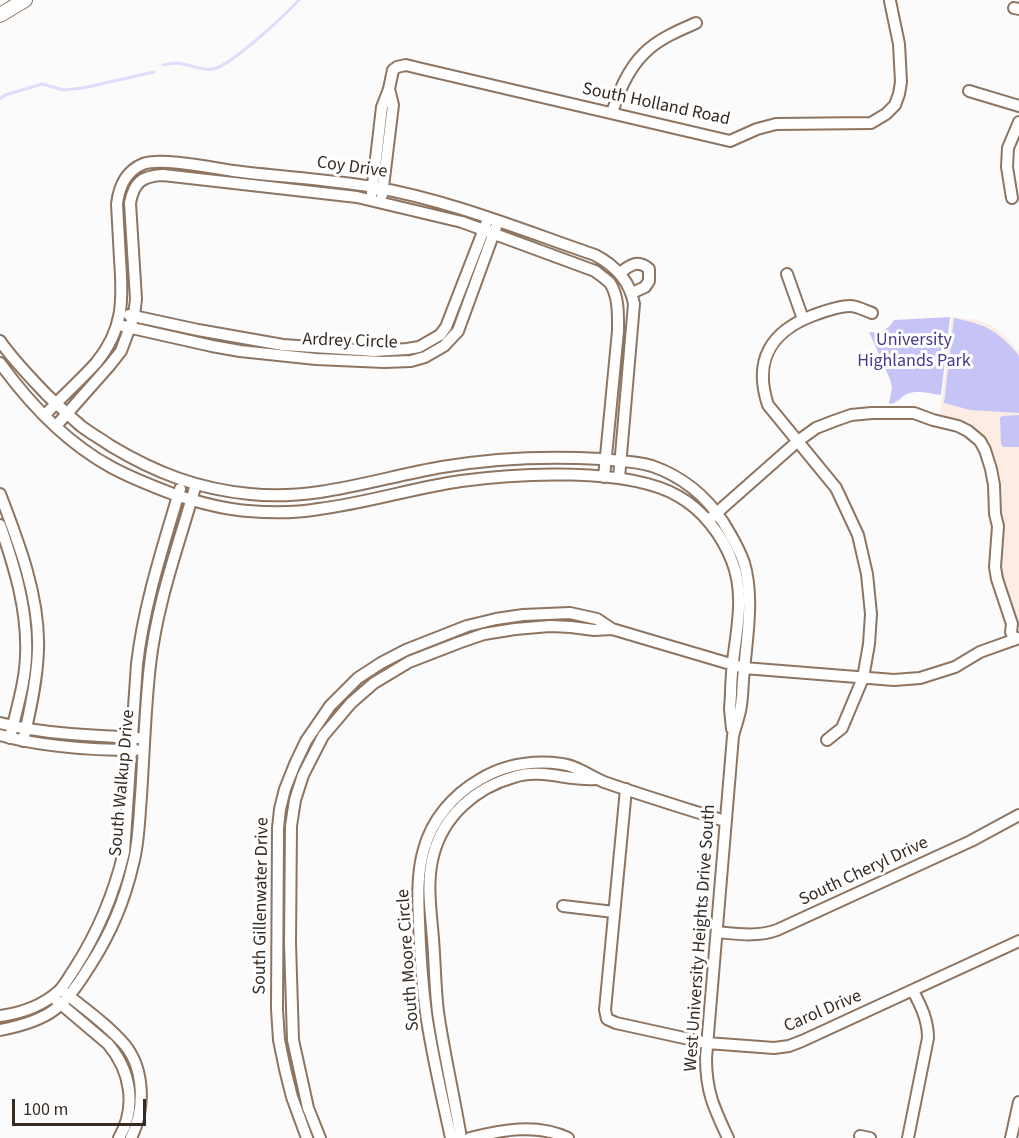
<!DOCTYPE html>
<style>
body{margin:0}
#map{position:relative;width:1019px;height:1138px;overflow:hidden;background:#fbfbfb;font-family:"Source Sans 3",sans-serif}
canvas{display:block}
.scale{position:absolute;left:12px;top:1099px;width:134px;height:27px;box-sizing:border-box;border:3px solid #352b23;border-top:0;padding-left:8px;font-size:18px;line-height:21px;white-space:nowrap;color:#352b23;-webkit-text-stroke:4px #fff;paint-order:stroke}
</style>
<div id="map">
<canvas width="1019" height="1138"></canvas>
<div class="scale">100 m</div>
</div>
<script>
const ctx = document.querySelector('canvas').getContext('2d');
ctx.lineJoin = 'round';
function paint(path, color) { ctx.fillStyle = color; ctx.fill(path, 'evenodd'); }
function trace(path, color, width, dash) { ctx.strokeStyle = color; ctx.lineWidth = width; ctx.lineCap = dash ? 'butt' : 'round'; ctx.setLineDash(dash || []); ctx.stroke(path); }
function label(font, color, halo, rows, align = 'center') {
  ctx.font = font + ' "Source Sans 3",sans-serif'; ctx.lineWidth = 6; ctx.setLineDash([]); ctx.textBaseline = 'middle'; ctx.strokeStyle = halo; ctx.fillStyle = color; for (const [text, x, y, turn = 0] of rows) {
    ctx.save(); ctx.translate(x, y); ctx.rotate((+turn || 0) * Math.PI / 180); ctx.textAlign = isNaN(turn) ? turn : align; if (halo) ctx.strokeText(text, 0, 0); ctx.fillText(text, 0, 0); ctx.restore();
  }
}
const built = new Path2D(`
 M952,317L977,320L992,326L1003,334L1019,352V626L1016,622L999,568L1002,530V498L997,469L981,435L977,431L958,420L940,416Z`);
const green = new Path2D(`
 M950,317L941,395C932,394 919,390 910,393C901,395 899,404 889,404L892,387L890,379L869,332C881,333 889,330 894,320Z
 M954,318C986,325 994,328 1017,353L1019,357V413L970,410L944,403Z
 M1019,415V447H1003L1001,444L1000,418L1002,416Z`);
const stream = new Path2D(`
 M163,65C167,64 172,63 177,63C189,64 201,71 213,69C231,66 285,15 299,0
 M0,99L5,95L42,84L64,90L83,88L154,72`);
const minor = new Path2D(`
 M1014,8L1019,9
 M969,91L1019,106
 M612,113C619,90 630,64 650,48C663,37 680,30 696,23
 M372,193L382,107L389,89L393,70L397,67L406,65L418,68L730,141L757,129L776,124L871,123L886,114L895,105L899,94L901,82L899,44L890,1
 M382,195L393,105L389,89
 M1012,198L1007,167L1008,148L1019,122
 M620,273C630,265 638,259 649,269V281L645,287L632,293
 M787,274L803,319
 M129,315L198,330L283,345L375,351L407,349L419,347L440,335L446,327L486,224
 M123,326L212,346L240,351L316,359L384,362L411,361L425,357L444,346L458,331L496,227
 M0,341C14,361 30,377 47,395C58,405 69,416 81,426C90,433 101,439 111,446C156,473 198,489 250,494C317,501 378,478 442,467C495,458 548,456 601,459C618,461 636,461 652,466C681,476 706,496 723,522C731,535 739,548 744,563C754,596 747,637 744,670C742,684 743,698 740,711C738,720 735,728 733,736L706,1058C706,1092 714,1108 728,1138
 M0,363C29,403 67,443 111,467C131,478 152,486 173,494C197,502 222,509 248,511C271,513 296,513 319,509C367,503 413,488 461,481C518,473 628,467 678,496C703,510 722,535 732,561C745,593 737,629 733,661C732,672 731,683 731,694L730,709L732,729
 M45,415C61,397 80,381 96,363C124,329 123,300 120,259C119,240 118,222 117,204C119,187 126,171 143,164C160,157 213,168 233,171C280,177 327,179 373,187C449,200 522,230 595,255C616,266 630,281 634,304L619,478
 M56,426L110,365L121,351L134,316L136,299L130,203C134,182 142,176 163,175L357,197L462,222L595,271C600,275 606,279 610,283C619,297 618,315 618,331L604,477
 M0,494C19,543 40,598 38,650C37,681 30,712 23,741
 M712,517L798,441L816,428L834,421L851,415L872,413H914L933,420L958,426L968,431L980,441L985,450L991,469L994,485L995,514L998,526L995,567L997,579L1012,624L1011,632L1014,640
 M0,525C15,568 28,611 26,656C25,684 16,711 10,738
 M0,723C45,734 92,736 138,738
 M0,735C44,747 91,750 136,750
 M827,740L842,728L863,678L869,644L871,614L867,574L858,535L836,488L768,405C753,360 771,331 814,315C825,311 838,306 850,306C857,306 866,311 872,313
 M626,789L605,1010L607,1019L616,1023L707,1043L774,1048L789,1046L802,1041L1019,941
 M563,906L614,912
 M717,932C738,934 757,937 777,930L971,841L1019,815
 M65,993C85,1009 108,1025 125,1045C145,1070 145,1110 131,1138
 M56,1000L108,1044C131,1071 137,1107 119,1138
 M0,1016C23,1013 42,1006 59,991C65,985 70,975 75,968C98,932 114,894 124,852L137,664C144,604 163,547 180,489
 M0,1030C52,1020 64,1007 91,964C111,933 125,899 133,864C139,842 139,819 141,796C144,752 145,708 150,665C157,602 179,544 196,484
 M860,1136L870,1138
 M307,1138L292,1097L285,1069L279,1040L277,1009L278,828L280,809L285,789L295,764L306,741L330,706L358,678L381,663L406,650L467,626L496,619L523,615L570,613L597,619L612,629L744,668L894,680L920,678L955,667L980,652L1019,638
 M320,1138L308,1108L293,1040L290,943L291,826L295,800L303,775L323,736L351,703L374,683L409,662L458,643L484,634L515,629L550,626L571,627L594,630L612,629
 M451,1138C442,1096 432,1055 426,1013C422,983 420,952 419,922C418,898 417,873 424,849C432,820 453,795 479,780C504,765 533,760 562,764C578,766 589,776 604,782C644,796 684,808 725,821
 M461,1138C454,1096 444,1054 438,1012C435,988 435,963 433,939C431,912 426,883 433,856C443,816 475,788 514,777C541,768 568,781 595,779
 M470,1138C501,1130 537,1123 568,1138
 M908,1138L928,1038C928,1020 921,1006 913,991
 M1011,1138L1019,1102`);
const major = new Path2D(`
 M0,15L25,0`);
const streetNames = [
 ["South Holland Road",656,105,12],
 ["Coy Drive",352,168,8],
 ["Ardrey Circle",350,342,2],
 ["South Walkup Drive",123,783,-85],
 ["South Cheryl Drive",864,872,-25],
 ["South Gillenwater Drive",262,906,-89],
 ["West University Heights Drive South",701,938,-86],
 ["South Moore Circle",409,960,-94],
 ["Carol Drive",823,1012,-23]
];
const parkNames = [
 ["University",914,341],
 ["Highlands Park",914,362]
];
paint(built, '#fbede3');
paint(green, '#c6c3f7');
trace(stream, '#deddfc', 3);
trace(minor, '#8d7562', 14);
trace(major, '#8d7562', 16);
trace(minor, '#fff', 10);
trace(major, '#fff', 14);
label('18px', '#352b23', '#fff', streetNames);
label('18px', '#47388c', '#fff', parkNames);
</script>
